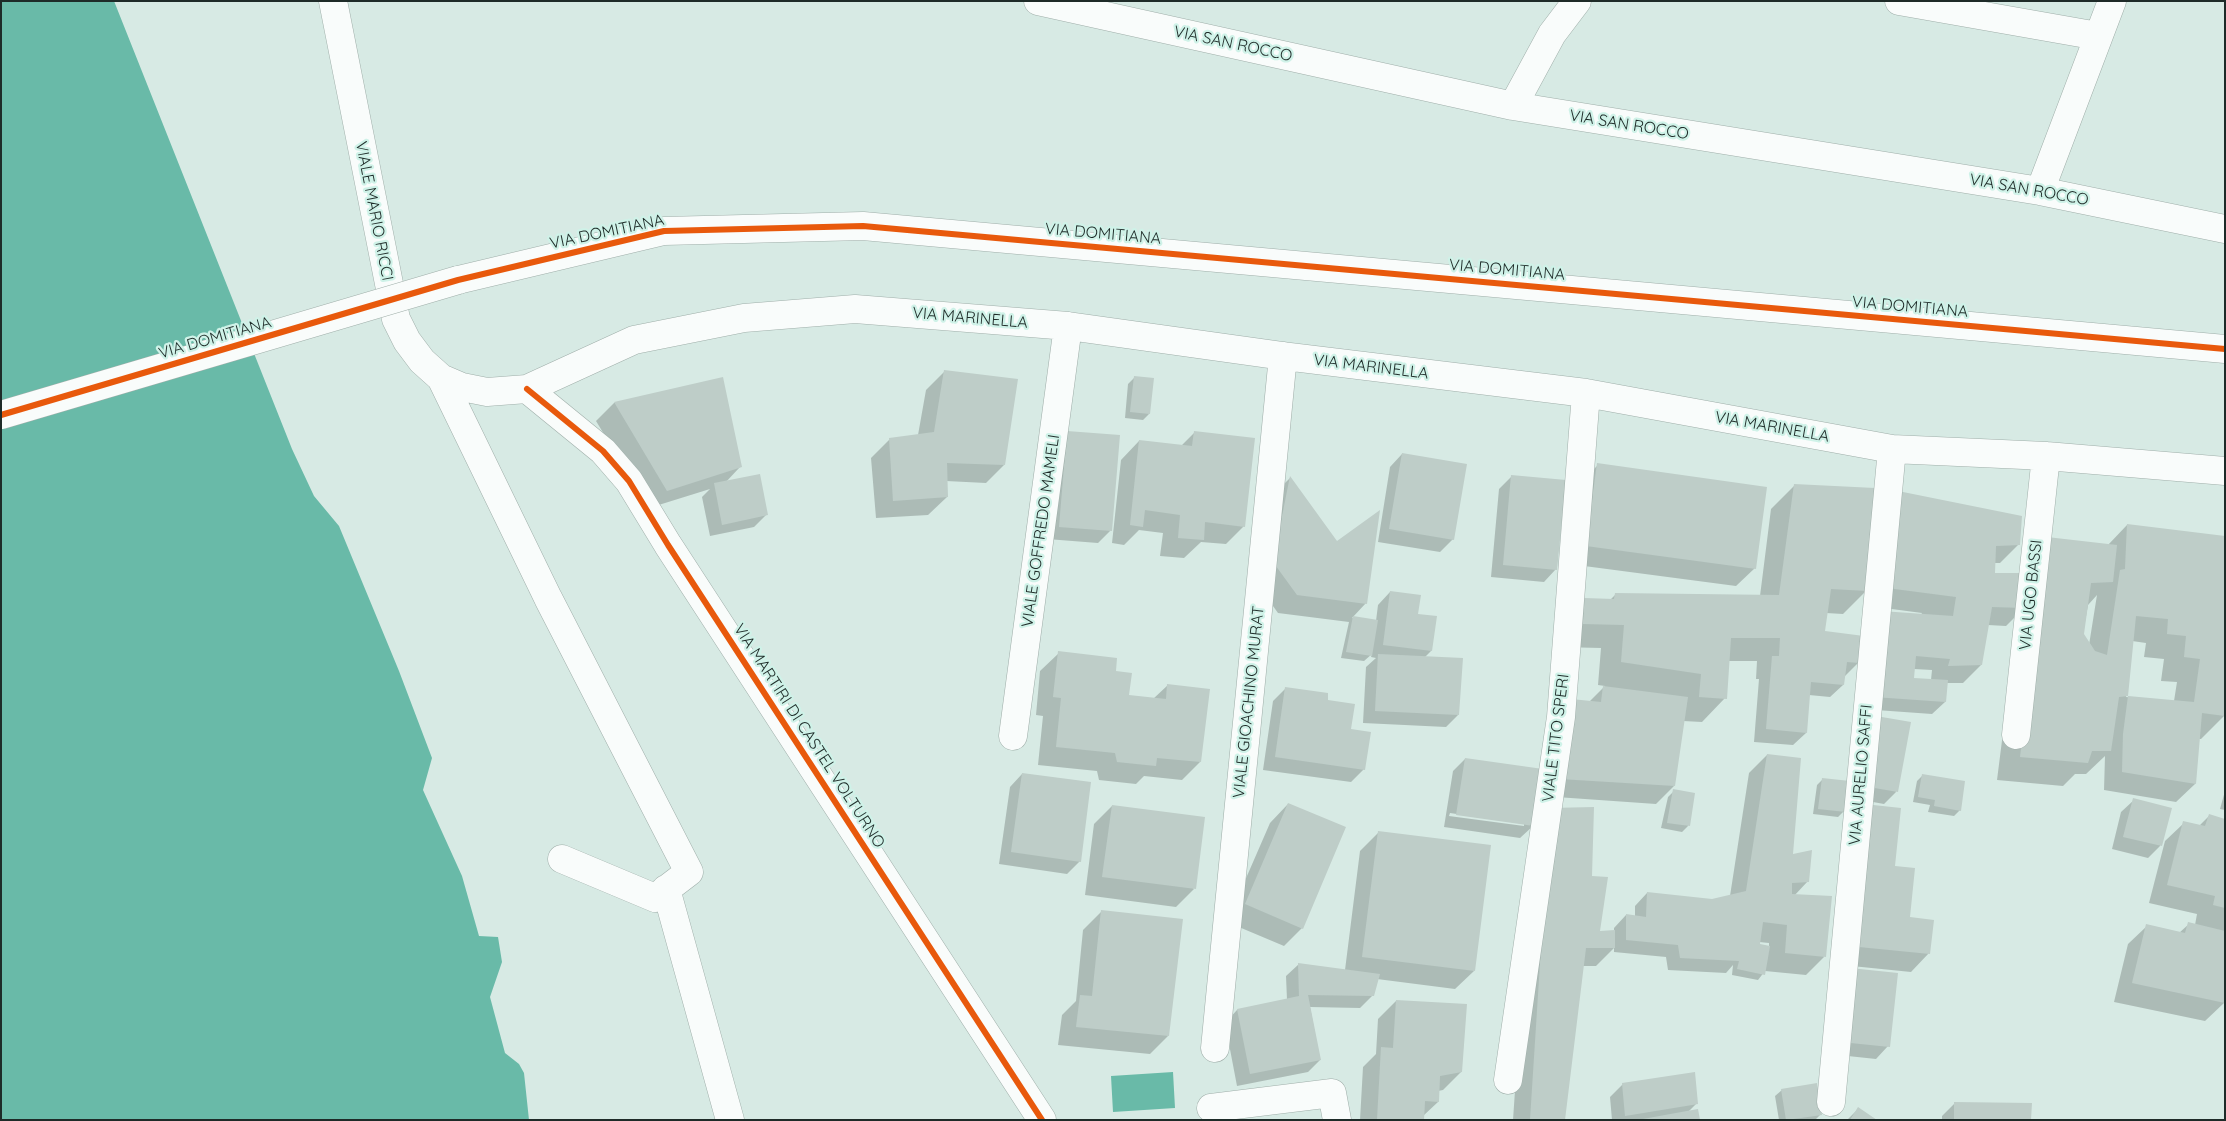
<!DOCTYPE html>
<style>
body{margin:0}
#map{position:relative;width:2226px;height:1121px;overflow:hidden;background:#d7eae4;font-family:Quicksand,sans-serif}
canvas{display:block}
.frame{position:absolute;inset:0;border:2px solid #1e2b28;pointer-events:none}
</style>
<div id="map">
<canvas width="2226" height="1121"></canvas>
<div class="frame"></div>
</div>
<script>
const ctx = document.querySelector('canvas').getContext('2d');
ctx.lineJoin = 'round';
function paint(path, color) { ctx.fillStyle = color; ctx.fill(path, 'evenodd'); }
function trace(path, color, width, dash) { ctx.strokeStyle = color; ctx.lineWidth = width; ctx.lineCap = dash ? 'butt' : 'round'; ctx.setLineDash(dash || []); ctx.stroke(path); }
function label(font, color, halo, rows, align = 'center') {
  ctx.font = font + ' Quicksand,sans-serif'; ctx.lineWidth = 4.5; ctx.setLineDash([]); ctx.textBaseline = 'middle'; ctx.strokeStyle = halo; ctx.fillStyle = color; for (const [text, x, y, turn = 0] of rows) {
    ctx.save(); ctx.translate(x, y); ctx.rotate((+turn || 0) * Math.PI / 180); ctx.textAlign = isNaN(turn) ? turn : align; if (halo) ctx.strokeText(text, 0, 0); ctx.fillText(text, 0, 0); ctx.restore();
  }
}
const water = new Path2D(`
 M1,1H114L292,449L314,496L339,526L399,671L432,758L423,790L462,876L479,936L498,937L502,962L490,997L505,1053L519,1064L524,1073L529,1120H1Z
 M1173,1072L1175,1108L1113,1112L1111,1076Z`);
const shadow = new Path2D(`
 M944,372L1004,465L986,483L946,481L947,497L928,515L876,518L871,458L890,439L918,435L926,390Z
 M722,378L740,467L725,483L766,515L754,527L710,536L702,497L710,489L649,508L596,421L614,403Z
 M1134,378L1149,414L1143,420L1125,418L1128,384Z
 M1067,432L1111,530L1098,543L1047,539Z
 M1195,432L1244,526L1226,544L1201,542L1184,558L1160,556L1163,533L1139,530L1124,545L1112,543L1121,460L1139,441L1181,446Z
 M1402,454L1453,539L1440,552L1378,542L1390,467Z
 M1598,465L1755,568L1736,586L1569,564L1580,483Z
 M1512,476L1556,569L1544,582L1491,577L1499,489Z
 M1290,478L1366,603L1352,618L1376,621L1378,605L1390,592L1416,615L1435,617L1431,651L1425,657L1458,715L1446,727L1363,723L1366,667L1376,658L1371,657L1372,654L1364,661L1341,658L1349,622L1278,613L1255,581L1272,496Z
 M1795,485L1867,590L1843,614L1826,613L1823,632L1859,662L1843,678V685L1830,697L1809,695L1806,733L1793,745L1754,742L1759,679H1756L1757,661H1728L1725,698L1702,722L1683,721L1674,786L1656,804L1542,796L1589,702L1605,686L1598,685L1601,648L1560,647L1561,623L1585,599L1610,600L1616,594L1760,596L1771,509Z
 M1880,511L2019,544L2000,563H1994V575H2023L2108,545L2127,525L2225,537L2224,716L2201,739H2198L2195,784L2176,802L2104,790L2105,756L2086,774H2075L2063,786L1997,780L2018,614L2006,626L1988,625L1981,665L1963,683H1946L1945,702L1932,714L1862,709L1922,613L1869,606ZM2097,595L2089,645L2083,634L2088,605ZM2132,641L2146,643L2144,657L2164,659L2161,681L2177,682L2174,701L2126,697ZM1914,669L1932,670L1931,680L1913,679Z
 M1059,653L1114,672L1128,697L1153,699L1168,685L1200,762L1182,780L1144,776L1136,784L1099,780L1097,771L1038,765L1043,716L1036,715L1040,671Z
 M1286,688L1326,701L1350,730L1364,769L1351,782L1263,770L1273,701Z
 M1876,717L1896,792L1884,804L1851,798Z
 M1767,755L1791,855L1808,881L1794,896L1824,957L1806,975L1765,971L1758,980L1732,975L1733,965L1726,973L1668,970L1666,957L1614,952V948L1596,966H1582L1564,1120H1513L1533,826L1520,838L1444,827L1453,771L1465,759L1590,877L1599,932H1614V928L1626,915L1635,916V906L1647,893L1712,900L1730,896L1749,773ZM1450,813L1524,824V826L1449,816ZM1759,942L1769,943V947L1757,945Z
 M1022,774L1080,861L1067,874L999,864L1010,787Z
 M1923,775L1960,810L1954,816L1928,812L1930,805L1913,802L1917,781Z
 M1823,779L1844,811L1838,817L1813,814L1817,785Z
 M1674,791L1694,794L1688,826L1682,832L1661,828L1668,797Z
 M2225,791V810L2220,809Z
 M2134,800L2170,809L2160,846L2148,858L2112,849L2121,812Z
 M1288,804L1302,928L1284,946L1227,922L1270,823Z
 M1112,806L1194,889L1176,907L1085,895L1094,824Z
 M2209,816L2225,820L2224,1003L2205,1021L2114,1002L2128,944L2147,926L2179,933L2189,924L2195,925L2197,914L2149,903L2165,841L2184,823L2199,826Z
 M1378,833L1474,971L1455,989L1377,979L1373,995L1360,1008L1310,1007L1320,1060L1308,1072L1237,1086L1225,1023L1237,1010L1287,1000L1286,976L1299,964L1345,970L1360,851Z
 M1894,867L1908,918L1929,953L1911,972L1832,964Z
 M1102,911L1168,1036L1150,1054L1058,1045L1062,1015L1076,1001L1083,930Z
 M1850,969L1888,1046L1876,1059L1829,1054Z
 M1396,1001L1461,1072L1443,1090L1438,1091V1102L1423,1116V1120H1360L1363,1067L1376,1054L1378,1019Z
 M1623,1084L1697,1103L1688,1112L1698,1120H1612L1610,1097Z
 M1782,1090L1821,1114L1815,1120H1779L1775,1096Z
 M1955,1103L2030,1120H1942V1116Z
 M1858,1109L1875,1120H1847Z`);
const building = new Path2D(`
 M944,370L1018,379L1005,465L947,463L948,497L893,501L889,438L934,432Z
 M1134,376L1154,378L1150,414L1130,412Z
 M723,377L742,467L667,491L614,402Z
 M1067,431L1120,435L1112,531L1059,527Z
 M1194,431L1255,438L1245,527L1205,522L1204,540L1178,538L1180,515L1145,510L1143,527L1130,525L1139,440L1192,446Z
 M1402,453L1467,464L1454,540L1389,529Z
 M1597,463L1767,487L1756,569L1586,546Z
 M760,474L768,515L722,525L714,483Z
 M1511,475L1566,480L1557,570L1503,565Z
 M1290,476L1337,541L1380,510L1367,604L1297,595L1273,562Z
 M1794,484L1875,488L1868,591L1831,589L1825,631L1864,636L1860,663L1847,662L1844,685L1811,682L1807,733L1766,729L1772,656H1779L1780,638H1731L1727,699L1699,697L1701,674L1621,662L1624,625L1583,624L1584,598L1614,599L1615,593L1779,595Z
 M1898,491L2022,516L2020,545L1996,546L1995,573H2028L2025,608L1992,607L1982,665L1948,666L1950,659L1916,656L1914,678L1948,680L1946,702L1874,697L1881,611L1953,616L1956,597L1887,588Z
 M2127,524L2225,536V716L2202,713L2196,784L2122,772L2123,734L2128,696L2119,697L2111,751H2092L2088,763L2020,757L2047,537L2117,545L2113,582L2091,583L2084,634L2095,651L2107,655L2120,570L2125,569ZM2136,616L2168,619L2167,634L2186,636L2184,657L2200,659L2194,702L2128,696Z
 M1390,591L1421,595L1418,614L1437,616L1432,651L1383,645Z
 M1353,616L1378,620L1372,656L1346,652Z
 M1058,651L1117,658L1116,671L1132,673L1129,695L1166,699L1167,684L1210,689L1201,762L1157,758L1156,766L1117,762L1115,753L1056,747L1061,698L1053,697Z
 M1378,654L1463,658L1459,715L1375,711Z
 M1603,686L1688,697L1675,786L1560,779L1571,699L1601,702Z
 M1285,687L1328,693V700L1355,704L1351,729L1371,732L1365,770L1275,757Z
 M1876,716L1911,722L1898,792L1863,786Z
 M1767,754L1801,758L1793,854L1812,850L1809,882L1792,883V894L1832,896L1826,957L1785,953L1787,925L1763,922L1760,944L1770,946L1765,975L1737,969L1739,961L1680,958L1678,945L1626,940V914L1646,917L1647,892L1712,899L1746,891Z
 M1465,758L1543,769L1534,826L1456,815Z
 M1022,773L1091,782L1081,862L1011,852Z
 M1922,774L1965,781L1961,811L1934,806L1935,800L1918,797Z
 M1822,778L1850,781L1846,812L1818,809Z
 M1673,789L1695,793L1690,826L1667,823Z
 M2133,798L2172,808L2162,846L2123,837Z
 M1288,803L1346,827L1303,929L1245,904Z
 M1864,804L1901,808L1895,866L1915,868L1910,917L1934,920L1930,954L1849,946Z
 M1112,805L1205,817L1196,889L1102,877Z
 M1594,807L1592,876L1608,877L1600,931L1615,930V948H1586L1565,1120H1530L1550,808Z
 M2209,814L2225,819V908L2213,905L2215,896L2167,885L2183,821L2205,826Z
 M1378,831L1491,845L1475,971L1362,957Z
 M1101,910L1183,919L1169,1036L1076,1027L1080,995L1092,996Z
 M2188,922L2225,931V1003L2132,983L2146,924L2185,933Z
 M1298,963L1380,974L1374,996L1308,995L1321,1060L1250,1074L1237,1009L1299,996Z
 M1850,968L1898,973L1890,1047L1841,1042Z
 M1396,1000L1467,1004L1462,1072L1440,1076L1439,1102L1425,1101L1424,1120H1377L1381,1047L1393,1048Z
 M1695,1072L1698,1104L1625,1116L1622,1083Z
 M1817,1083L1822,1115L1786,1120L1781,1089Z
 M1954,1102L2032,1103L2031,1120H1954Z
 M1858,1107L1877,1120H1850Z
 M1698,1109L1700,1120H1643V1119Z`);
const minor = new Path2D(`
 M333,1L396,319L407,341L422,361L441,378L462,387L487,392L527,389L634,340L744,318L855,309L1068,326L1283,356L1586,393L1892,449L2046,456L2225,471
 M1038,1L1513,106L2040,191L2225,229
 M1899,1L2098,36
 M1513,106L1552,34L1577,1
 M2040,191L2112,1
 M458,280L664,231L863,226L2225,349
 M441,378L548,598L689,872L655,898L562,859
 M527,389L603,451L629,481L668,545L1042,1120
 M2016,735L2046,456
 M1013,736L1068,326
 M666,889L730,1120
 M1215,1048L1283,356
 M1508,1080L1561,717L1586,393
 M1831,1102L1892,449
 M1211,1108L1332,1093L1337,1120`);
const minorBridge = new Path2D(`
 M1,415L458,280`);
const cycleway = new Path2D(`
 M527,389L603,451L629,481L668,545L1042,1120
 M1,415L458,280L664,231L863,226L2225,349`);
const streetNames = [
 ["VIA SAN ROCCO",1233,44,12],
 ["VIA SAN ROCCO",1629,125,9],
 ["VIA SAN ROCCO",2029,190,10],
 ["VIALE MARIO RICCI",374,211,79],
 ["VIA DOMITIANA",607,232,-12],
 ["VIA DOMITIANA",1103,234,5],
 ["VIA DOMITIANA",1507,270,5],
 ["VIA DOMITIANA",1910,307,5],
 ["VIA MARINELLA",970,318,5],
 ["VIA DOMITIANA",215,338,-16],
 ["VIA MARINELLA",1371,367,7],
 ["VIA MARINELLA",1772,427,10],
 ["VIALE GOFFREDO MAMELI",1041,531,-82],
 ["VIA UGO BASSI",2031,595,-84],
 ["VIALE GIOACHINO MURAT",1249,702,-84],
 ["VIA MARTIRI DI CASTEL VOLTURNO",809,736,57],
 ["VIALE TITO SPERI",1556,738,-83],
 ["VIA AURELIO SAFFI",1861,775,-85]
];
paint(water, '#69baa8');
paint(shadow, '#0003');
paint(building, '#becdc8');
trace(minor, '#9faea9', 29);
trace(minor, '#f9fcfb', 28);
trace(minorBridge, '#9faea9', 29, []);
trace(minorBridge, '#f9fcfb', 28);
trace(cycleway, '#e8590c', 6);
label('16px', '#1e2b28', '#cff2e8', streetNames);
</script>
